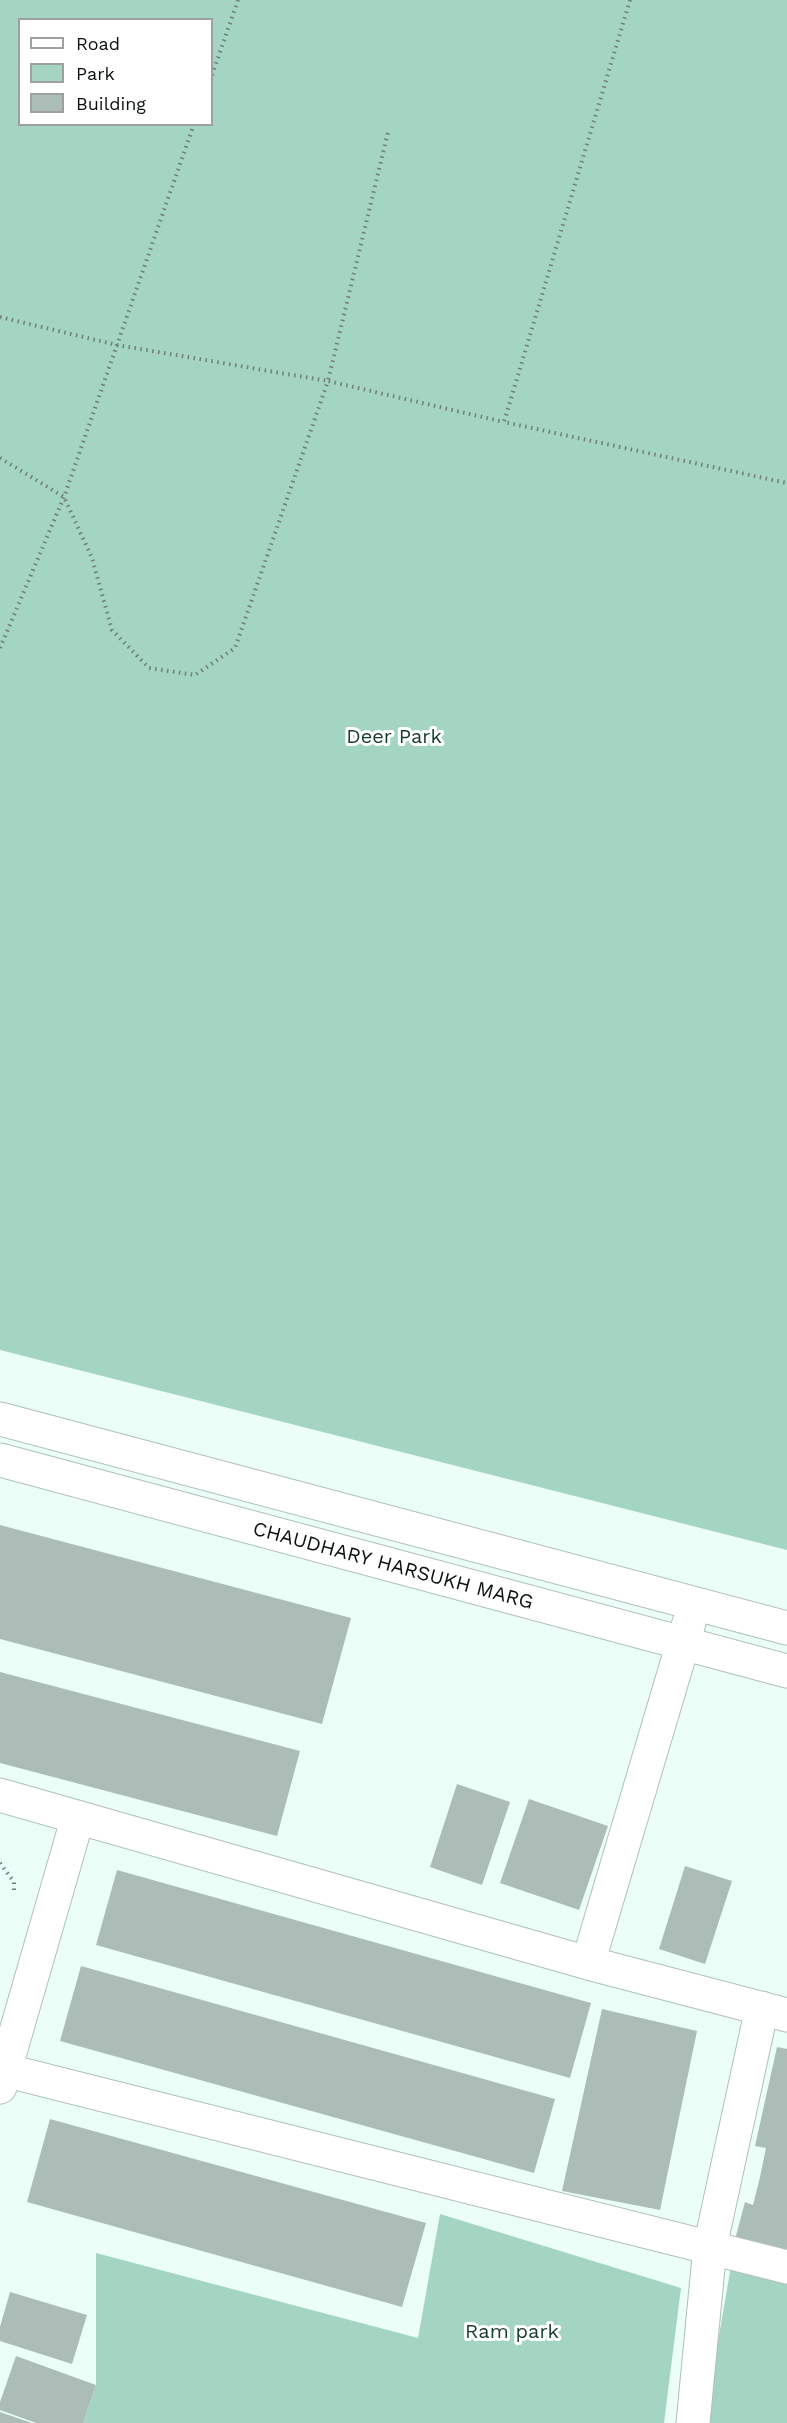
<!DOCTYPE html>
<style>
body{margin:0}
#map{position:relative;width:787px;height:2423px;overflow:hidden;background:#ebfef7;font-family:"Work Sans",sans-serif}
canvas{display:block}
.legend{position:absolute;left:18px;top:18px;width:195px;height:108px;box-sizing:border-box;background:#fff;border:2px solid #9da09f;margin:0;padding:8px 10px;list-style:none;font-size:18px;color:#0b110f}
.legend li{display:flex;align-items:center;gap:12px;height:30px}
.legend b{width:30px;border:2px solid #9da09f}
</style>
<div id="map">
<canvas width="787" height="2423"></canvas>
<ul class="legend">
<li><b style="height:8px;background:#fff"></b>Road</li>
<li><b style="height:16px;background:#a4d5c3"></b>Park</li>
<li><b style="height:16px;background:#acbdb7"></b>Building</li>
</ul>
</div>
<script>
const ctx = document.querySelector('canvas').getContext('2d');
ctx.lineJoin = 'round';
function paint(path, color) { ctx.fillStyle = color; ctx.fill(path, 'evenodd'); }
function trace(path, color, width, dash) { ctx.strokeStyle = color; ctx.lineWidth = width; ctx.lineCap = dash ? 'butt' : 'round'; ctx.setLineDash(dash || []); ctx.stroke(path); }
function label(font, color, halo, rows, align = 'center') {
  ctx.font = font + ' "Work Sans",sans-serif'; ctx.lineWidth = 6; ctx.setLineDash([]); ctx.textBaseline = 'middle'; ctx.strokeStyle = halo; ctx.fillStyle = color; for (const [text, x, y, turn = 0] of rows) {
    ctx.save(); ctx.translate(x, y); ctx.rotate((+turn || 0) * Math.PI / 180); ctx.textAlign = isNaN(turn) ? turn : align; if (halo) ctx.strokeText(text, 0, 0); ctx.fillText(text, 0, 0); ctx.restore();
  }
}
const green = new Path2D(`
 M0,0H787V1550L0,1350ZM20,20H212V124H20Z
 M440,2214L681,2288L664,2423H83L96,2385V2253L418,2338Z
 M731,2266L787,2280V2423H704Z`);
const building = new Path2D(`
 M0,1525L351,1618L322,1724L0,1639Z
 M0,1672L300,1751L277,1836L0,1763Z
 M457,1784L510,1802L482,1885L430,1867Z
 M529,1799L608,1826L579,1910L500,1883Z
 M685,1866L732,1881L705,1964L659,1949Z
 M117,1870L591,2003L570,2078L96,1945Z
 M81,1966L555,2099L534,2173L60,2041Z
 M602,2009L697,2031L660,2210L562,2191Z
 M777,2047L787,2049V2261L733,2247L745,2202L753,2205L760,2177L766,2148L755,2146Z
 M50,2119L426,2223L402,2307L27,2202Z
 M10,2292L87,2315L72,2364L0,2341V2327Z
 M16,2356L96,2385L83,2423H36L0,2410V2402Z
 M0,2412L32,2423H0Z`);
const path = new Path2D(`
 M630,0L504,422L787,483
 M212,75L238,0
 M0,317L117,345L328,381L388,132
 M0,458L64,497L92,558L112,630L149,668L195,675L235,648L328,381L504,422
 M0,648L64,497L194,124
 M0,1863L14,1882V1892`);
const minor = new Path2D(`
 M0,1419L787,1628
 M0,1460L787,1671
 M0,1795L588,1963L787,2015
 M588,1963L689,1623
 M0,2069L787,2267
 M0,2087L78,1817
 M693,2423L710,2247L762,2008`);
const parkNames = [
 ["Deer Park",394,737],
 ["Ram park",512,2332]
];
const streetNames = [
 ["CHAUDHARY HARSUKH MARG",393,1566,15]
];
paint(green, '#a4d5c3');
paint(building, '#acbdb7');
trace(minor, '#afc0ba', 35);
trace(path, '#717d79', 4, [1.5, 4.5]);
trace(minor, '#fff', 33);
label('20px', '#153c30', '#fff', parkNames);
label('20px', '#0b110f', '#fff', streetNames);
</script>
